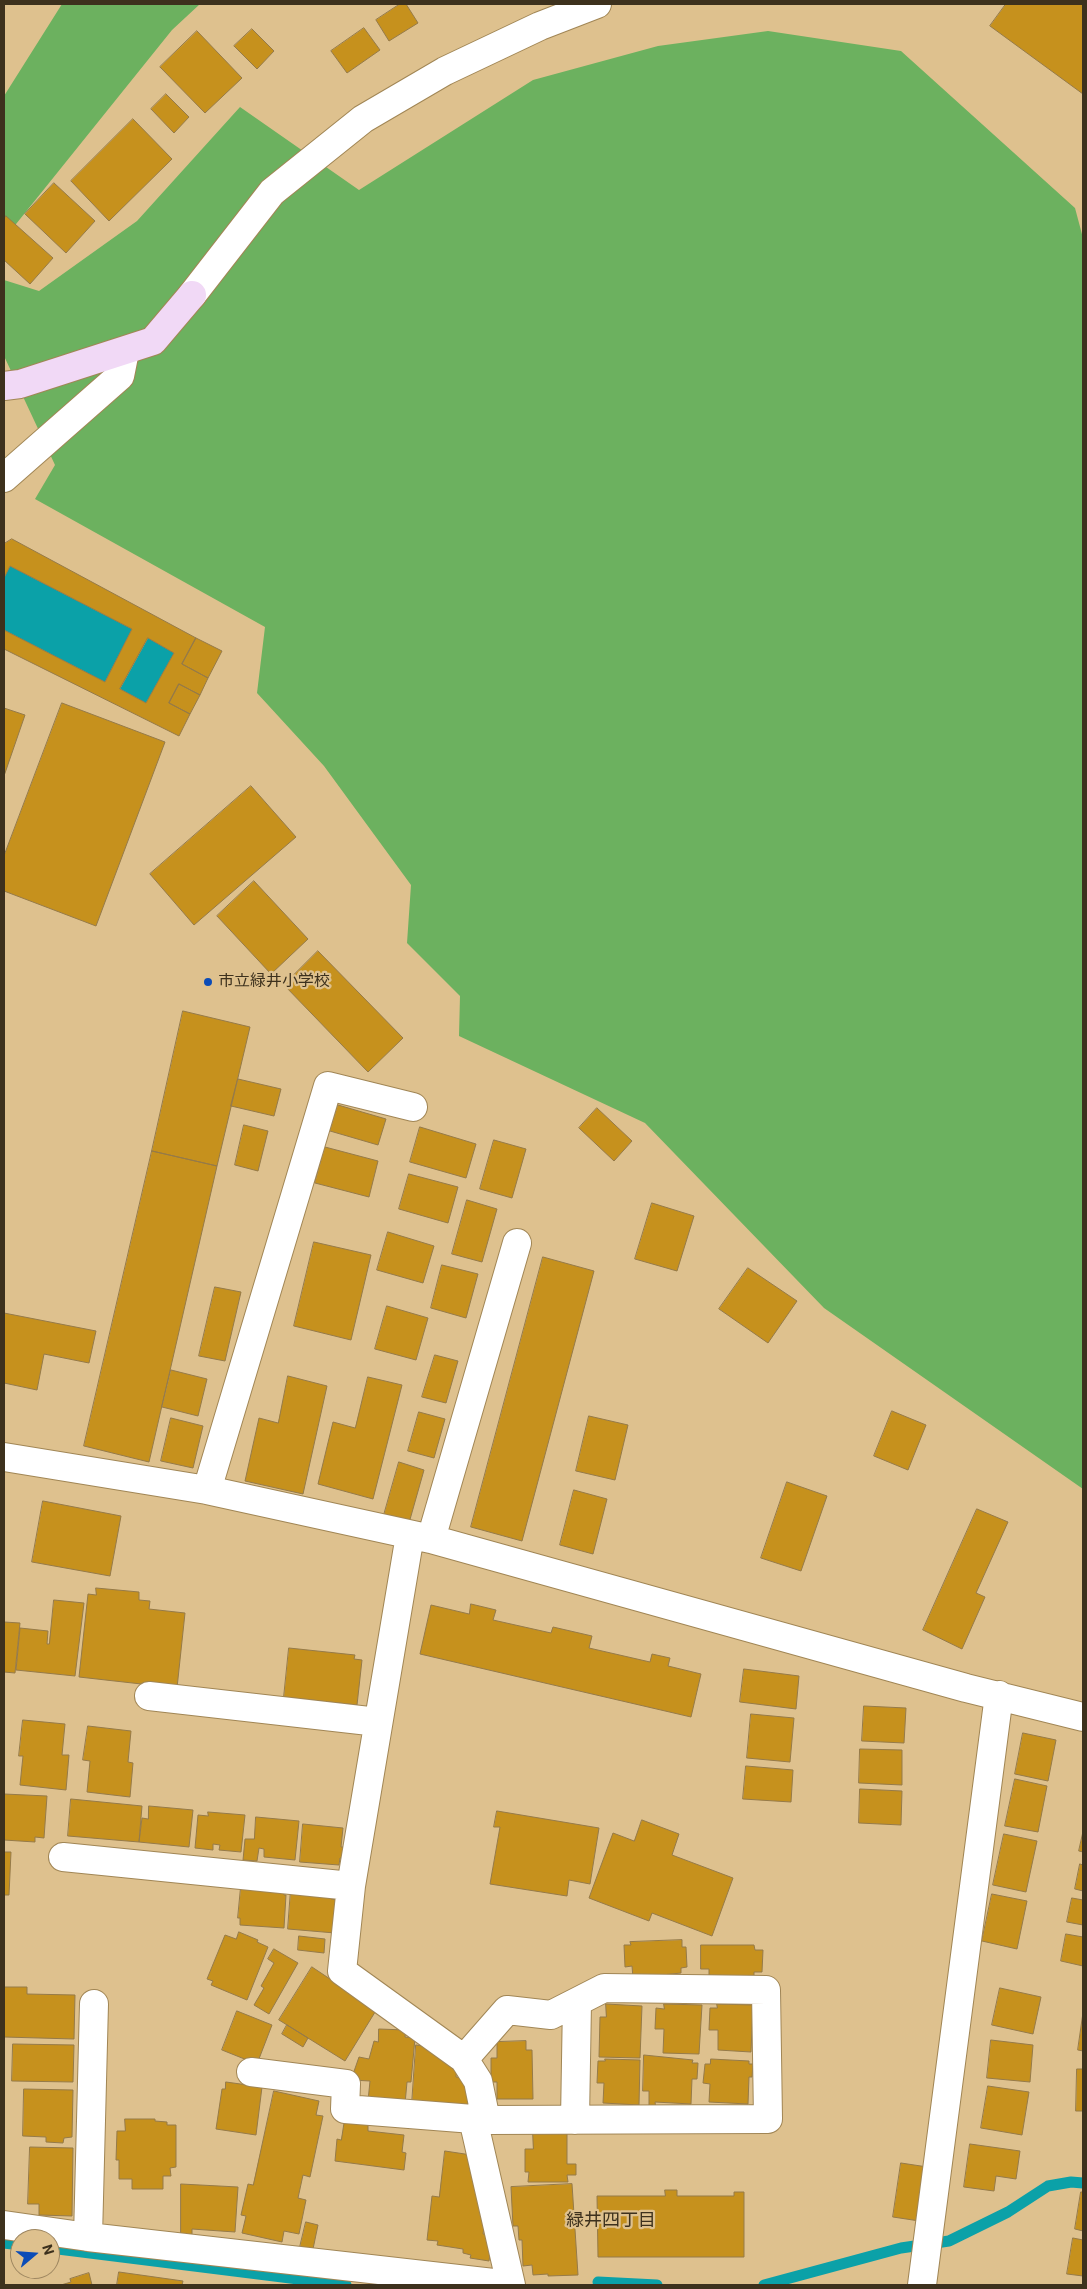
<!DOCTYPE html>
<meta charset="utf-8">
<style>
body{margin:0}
#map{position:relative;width:1087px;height:2289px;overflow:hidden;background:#dec18e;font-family:Roboto,sans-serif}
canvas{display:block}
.frame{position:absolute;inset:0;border:5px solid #3d311d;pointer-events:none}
.north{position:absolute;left:10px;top:2229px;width:50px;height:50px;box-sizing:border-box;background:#dec18e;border:1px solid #9e8761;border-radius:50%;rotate:72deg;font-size:14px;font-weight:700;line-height:20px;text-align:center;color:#3d311d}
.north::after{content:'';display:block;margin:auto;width:18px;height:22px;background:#0b4cb7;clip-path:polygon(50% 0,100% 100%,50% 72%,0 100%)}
</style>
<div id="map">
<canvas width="1087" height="2289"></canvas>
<div class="frame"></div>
<div class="north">N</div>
</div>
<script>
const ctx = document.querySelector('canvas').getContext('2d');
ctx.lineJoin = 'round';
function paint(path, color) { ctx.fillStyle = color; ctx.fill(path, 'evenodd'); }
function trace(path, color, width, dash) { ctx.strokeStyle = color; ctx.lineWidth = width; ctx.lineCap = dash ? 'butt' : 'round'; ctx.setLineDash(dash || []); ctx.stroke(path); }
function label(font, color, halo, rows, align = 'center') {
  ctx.font = font + ' Roboto,"Noto Sans JP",sans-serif'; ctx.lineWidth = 4.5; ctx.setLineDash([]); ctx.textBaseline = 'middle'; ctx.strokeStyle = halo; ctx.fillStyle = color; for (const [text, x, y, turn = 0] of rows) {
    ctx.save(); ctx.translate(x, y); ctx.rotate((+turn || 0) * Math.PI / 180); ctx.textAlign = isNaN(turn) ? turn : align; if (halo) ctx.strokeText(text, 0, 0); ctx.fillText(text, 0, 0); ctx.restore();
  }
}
const green = new Path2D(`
 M62,4H200L172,30L4,239V96Z
 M768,31L901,51L1075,208L1083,238V1489L824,1308L645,1123L459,1036L460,996L407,943L411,885L324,766L257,693L265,627L35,499L55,465L4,356V280L39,291L137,221L240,107L359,190L533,80L658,46Z`);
const water = new Path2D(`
 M10,566L132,629L105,682L4,630V578Z
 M148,638L174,653L146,703L120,689Z`);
const stream = new Path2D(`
 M4,2243L20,2245
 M50,2248L346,2285
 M598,2282L657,2285
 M764,2285L901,2248L949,2241L1008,2212L1048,2186L1071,2182L1083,2183`);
const building = new Path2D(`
 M400,4H406L418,23L389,41L376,20Z
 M1006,4H1083V94L990,26Z
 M364,28L380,50L347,73L331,51Z
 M252,29L274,51L257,69L234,46Z
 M197,31L242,78L205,113L160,67Z
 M166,94L189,117L174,133L151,109Z
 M133,119L172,159L109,221L71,181Z
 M54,183L95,221L66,253L25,214Z
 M6,216L53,258L30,284L4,260V219Z
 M12,539L196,638L182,664L208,678L200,695L179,684L169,703L190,714L179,736L4,649V630L105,682L132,629L10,566L4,578V544ZM148,638L174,653L146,703L120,689Z
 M196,638L222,651L208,678L182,664Z
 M179,684L200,695L190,714L169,703Z
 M62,703L165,742L96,926L4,891V856Z
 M4,708L25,715L4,776Z
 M251,786L296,837L194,925L150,874Z
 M254,881L308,939L271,974L217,916Z
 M318,951L403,1038L368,1072L284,985Z
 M183,1011L250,1027L217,1166L152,1151Z
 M238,1079L281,1089L274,1116L231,1106Z
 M338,1105L386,1119L378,1145L330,1131Z
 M597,1108L632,1141L614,1161L579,1128Z
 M244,1125L268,1131L258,1171L235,1165Z
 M420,1127L476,1144L466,1178L410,1162Z
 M494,1140L526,1149L512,1198L480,1189Z
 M325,1147L378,1161L369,1197L315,1183Z
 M152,1151L217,1166L149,1462L84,1446Z
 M409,1174L458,1187L448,1223L399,1209Z
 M467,1200L497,1209L482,1262L452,1254Z
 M652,1203L694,1216L677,1271L635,1259Z
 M388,1232L434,1246L423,1283L377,1270Z
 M314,1242L371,1255L351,1340L294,1326Z
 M543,1257L594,1271L522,1541L471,1527Z
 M442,1265L478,1274L466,1318L431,1308Z
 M748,1268L797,1301L768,1343L719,1309Z
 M215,1287L241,1292L225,1361L199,1356Z
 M387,1306L428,1318L416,1360L375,1349Z
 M4,1313L96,1331L89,1363L44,1354L37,1390L4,1383Z
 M435,1355L458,1361L446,1403L422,1397Z
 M171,1370L207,1379L198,1416L162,1407Z
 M288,1376L327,1386L303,1494L245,1481L259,1418L278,1423Z
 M368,1377L402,1385L373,1499L318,1484L333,1422L355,1428Z
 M892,1411L926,1425L908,1470L874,1456Z
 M419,1412L445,1419L434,1458L408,1451Z
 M589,1416L628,1425L615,1480L576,1471Z
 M171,1418L203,1426L193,1468L161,1461Z
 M399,1462L424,1470L409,1523L384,1515Z
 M787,1482L827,1496L801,1571L761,1558Z
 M574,1490L607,1499L593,1554L560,1545Z
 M43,1501L121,1516L110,1576L32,1562Z
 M977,1509L1008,1522L976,1593L985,1597L962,1649L923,1630Z
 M96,1588L139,1592V1600L150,1601L149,1609L185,1613L177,1688L79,1677L88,1594L96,1595Z
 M54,1600L84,1603L75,1676L16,1670L20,1628L48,1631L47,1644H49Z
 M471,1604L496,1610L493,1620L551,1633L553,1627L592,1636L589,1648L650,1662L652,1654L670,1658L668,1666L701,1674L691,1717L420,1654L431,1605L469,1614Z
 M4,1622L20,1623L15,1673L4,1672Z
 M289,1648L355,1655L354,1659L362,1660L357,1705L284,1697Z
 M744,1669L799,1676L796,1709L740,1702Z
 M864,1706L906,1708L904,1743L862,1741Z
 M751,1714L794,1718L790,1762L747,1758Z
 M23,1720L65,1724L62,1755H69L66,1790L20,1785L23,1756H19Z
 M88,1726L131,1731L128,1762L133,1763L130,1797L87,1792L90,1761L83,1760Z
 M1023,1733L1056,1740L1048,1781L1015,1774Z
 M860,1749L902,1750V1785L859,1783Z
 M746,1766L793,1770L791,1802L743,1799Z
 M1015,1779L1047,1786L1038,1832L1005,1826Z
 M860,1789L902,1791L901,1825L859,1823Z
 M4,1794L47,1796L44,1838L35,1837V1842L4,1840Z
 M71,1799L142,1806L139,1842L68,1836Z
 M149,1806L193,1810L189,1847L139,1842L142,1818L148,1819Z
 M497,1811L599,1828L590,1884L569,1880L567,1896L490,1884L500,1827H494Z
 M208,1812L245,1815L241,1852L219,1850L220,1845L213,1844V1850L195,1848L198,1815L208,1816Z
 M256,1817L299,1821L295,1860L264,1857V1849L259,1848L257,1861L243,1860L245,1839H254Z
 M642,1820L679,1834L672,1855L733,1878L712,1936L652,1913L649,1921L589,1898L613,1833L634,1841Z
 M303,1824L343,1828L341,1847H346L345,1858H340L339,1865L300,1862Z
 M1083,1832V1852L1079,1851Z
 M1004,1834L1037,1841L1026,1892L993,1885Z
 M4,1852H11L9,1895H4Z
 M1080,1864L1083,1865V1891L1075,1889Z
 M241,1887L284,1890V1895H286L284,1928L240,1925V1918H238Z
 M291,1889L332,1893L331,1899L337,1900L335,1933L288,1929Z
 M992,1894L1027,1901L1017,1949L982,1941Z
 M1072,1898L1083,1900V1925L1067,1922Z
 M239,1932L258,1940L257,1942L268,1947L247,2000L211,1985L213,1981L207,1979L225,1935L236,1939Z
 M1066,1934L1083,1937V1966L1061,1961Z
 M299,1936L325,1939L324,1953L298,1950Z
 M682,1940V1947H686L687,1967L681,1968V1973L633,1978L632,1966L625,1967L624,1945H631L630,1942Z
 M701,1945H754L755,1950H763L762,1972H754V1979L709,1978V1969H701Z
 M274,1949L298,1963L269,2014L254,2005L264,1988L261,1986L274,1963L268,1959Z
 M312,1967L333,1981L336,1977L380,2004L345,2061L279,2020Z
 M4,1987H27V1994L75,1995L74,2039L4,2037Z
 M1000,1988L1041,1997L1033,2034L992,2025Z
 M606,2004L642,2006L640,2058L599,2057L600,2017H606Z
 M664,2004L702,2005L699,2054L663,2053L664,2029H655L656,2008L664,2009Z
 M717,2004L753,2005L751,2052L718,2050V2030H709L710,2008H717Z
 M237,2011L272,2025L257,2064L222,2050Z
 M1083,2013V2051L1078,2050Z
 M287,2025L308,2038L303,2047L282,2034Z
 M379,2029L406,2030L405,2037L415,2038L411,2082H407L405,2104L368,2101L370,2081L351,2080L359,2057L369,2059L374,2041L378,2042Z
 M991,2040L1033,2045L1030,2082L987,2078Z
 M526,2041V2050H532L533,2099H497V2082H491V2058H497V2042Z
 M13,2044L74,2045L73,2082L12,2081Z
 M416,2045L430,2047L457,2066L456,2077L464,2078L463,2084L471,2085L469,2110L412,2104Z
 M644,2055L693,2060L692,2063H698L697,2079H692L691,2104L655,2102L656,2109H649V2091H643Z
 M605,2059L640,2060L639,2105L603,2103L604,2083H597L598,2061H605Z
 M711,2059L749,2061V2064H753L752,2077H749L748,2104L709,2102L710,2084L703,2083L705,2064H710Z
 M1077,2069H1083V2111H1076Z
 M226,2082L262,2087L256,2135L216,2129L222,2089H225Z
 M988,2086L1029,2092L1022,2135L981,2128Z
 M24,2089L73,2090L72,2137L64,2138L63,2143L46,2142V2137L23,2136Z
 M274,2091L319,2101L316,2115L323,2116L310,2177L303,2175L298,2198L306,2200L299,2234L284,2231L282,2242L242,2233L246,2216L241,2215L248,2184L253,2185Z
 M125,2119H155V2121L167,2122V2125H176V2167L170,2168L171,2176H163V2189H132V2179H119V2160H116L117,2131H125Z
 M345,2119L368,2123V2131L404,2135L402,2152L406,2153L404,2170L335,2161L337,2139L341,2140Z
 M533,2133H567V2164H576V2175H567L568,2182H528L529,2172H525V2149H533Z
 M970,2144L1020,2151L1016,2179L996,2176L994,2191L964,2187Z
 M30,2147L73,2148L72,2216L39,2215V2204H28Z
 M445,2151L478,2156L486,2212L483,2234L493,2235L489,2261L470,2258L471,2255L463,2253V2249L437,2245L438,2241L427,2240L432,2196L439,2197Z
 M901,2163L934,2168L926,2222L893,2217Z
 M181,2184L238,2187L235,2232L192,2229V2236L181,2235Z
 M572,2184L578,2275L548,2276V2274L533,2275L532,2265L523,2266L522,2240H519L518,2226H513L511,2187Z
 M665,2190H677V2196H734V2192H744V2257H598L597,2196H665Z
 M1081,2192H1083V2231L1075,2229Z
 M306,2222L318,2225L313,2249L300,2247Z
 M1073,2238L1083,2240V2276L1067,2274Z
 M119,2272L183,2281L182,2285H117Z
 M89,2273L92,2285H61L71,2282L70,2279Z`);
const street = new Path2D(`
 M192,295L272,192L363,119L445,71L540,26L597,4
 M4,478L120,376L125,351
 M4,1457L207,1490L431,1539L966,1688L1083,1717
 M207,1490L328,1086L413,1107
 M410,1535L351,1886L342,1971L464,2059L478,2081L486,2120
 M431,1539L517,1243
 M149,1696L378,1722
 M63,1857L351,1886
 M251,2072L346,2084L345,2109L486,2120L768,2119L766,1990L604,1988L551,2015L507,2010L464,2059
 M473,2119L511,2285
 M575,2120L577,2002
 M4,2225L88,2237L511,2285
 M88,2237L94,2004
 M922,2285L999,1695`);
const secondary = new Path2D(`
 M4,386L20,384L153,341L192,295`);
const markers = [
 [208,982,5,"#0b4cb7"]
];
const poiNames = [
 ["市立緑井小学校",218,982]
];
const neighbourhoodNames = [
 ["緑井四丁目",611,2221]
];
paint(green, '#6cb15f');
paint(water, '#0ba1a8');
trace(stream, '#0ba1a8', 11);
paint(building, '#c6911d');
trace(building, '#957a49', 1);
trace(street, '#a18655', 30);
trace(secondary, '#a18655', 30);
trace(street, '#fff', 28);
trace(secondary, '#f1d9f6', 28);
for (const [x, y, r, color] of markers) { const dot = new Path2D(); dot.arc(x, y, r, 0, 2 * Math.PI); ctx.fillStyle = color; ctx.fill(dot); trace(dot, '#dec18e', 2); }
label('16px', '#3d311d', '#dec18e', poiNames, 'left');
label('18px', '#3d311d', '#dec18e', neighbourhoodNames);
</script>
